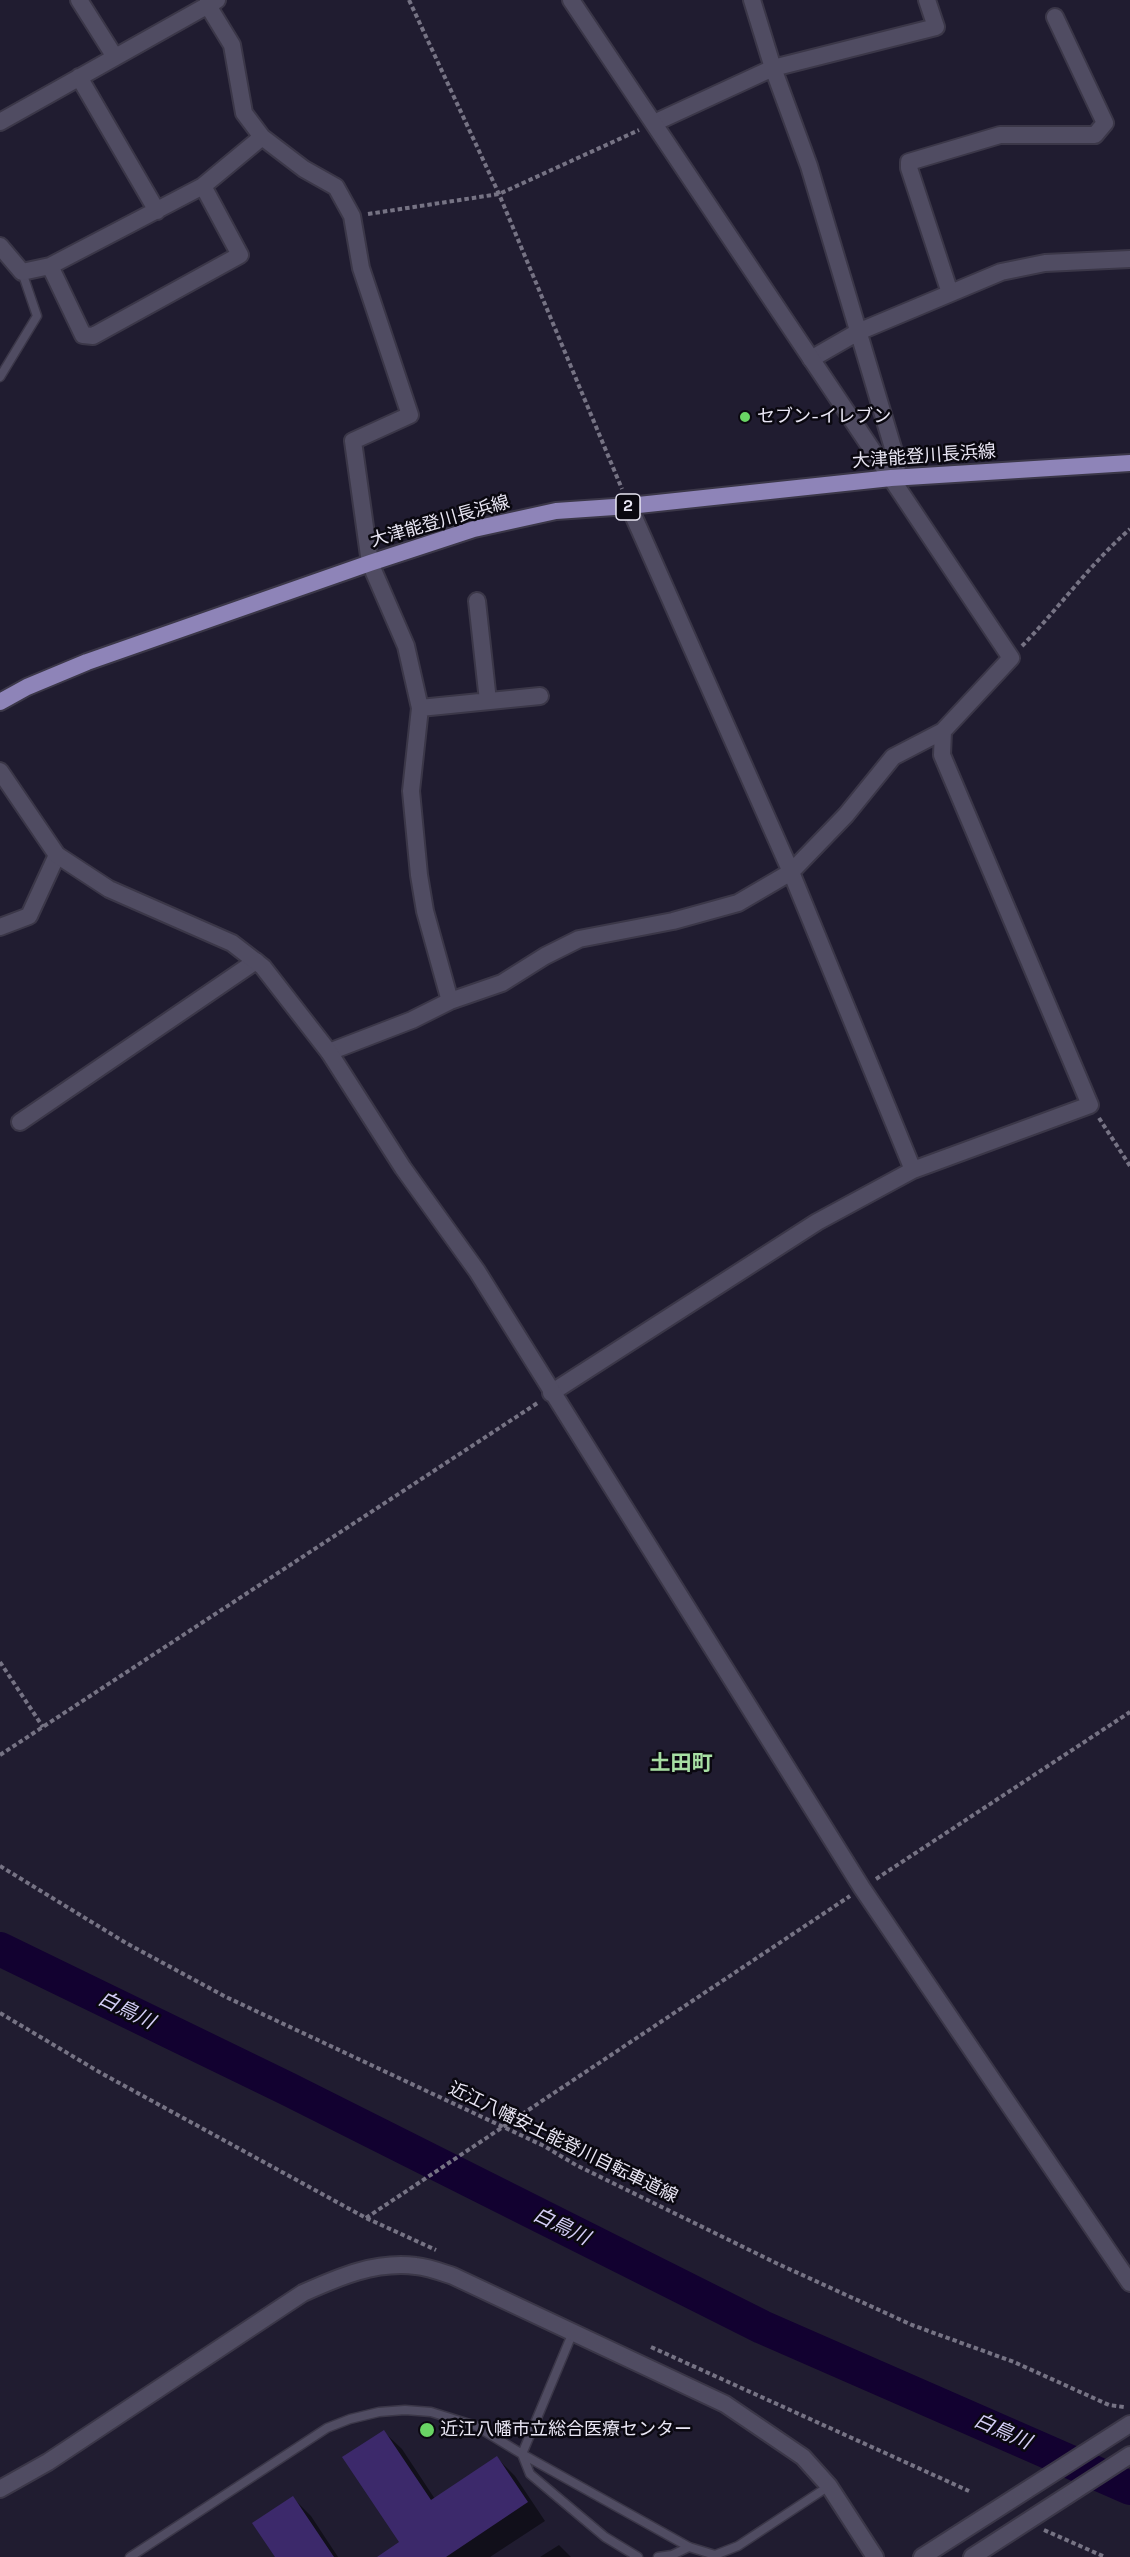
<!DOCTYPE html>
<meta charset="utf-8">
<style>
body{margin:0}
canvas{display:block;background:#201c30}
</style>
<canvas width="1130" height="2557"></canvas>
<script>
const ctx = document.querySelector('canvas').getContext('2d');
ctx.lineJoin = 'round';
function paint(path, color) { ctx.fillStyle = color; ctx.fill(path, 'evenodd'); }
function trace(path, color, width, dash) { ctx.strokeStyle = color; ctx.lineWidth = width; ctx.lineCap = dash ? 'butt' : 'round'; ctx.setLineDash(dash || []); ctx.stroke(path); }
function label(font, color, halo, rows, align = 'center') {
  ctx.font = font + ' "Space Grotesk","Noto Sans JP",sans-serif'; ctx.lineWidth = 5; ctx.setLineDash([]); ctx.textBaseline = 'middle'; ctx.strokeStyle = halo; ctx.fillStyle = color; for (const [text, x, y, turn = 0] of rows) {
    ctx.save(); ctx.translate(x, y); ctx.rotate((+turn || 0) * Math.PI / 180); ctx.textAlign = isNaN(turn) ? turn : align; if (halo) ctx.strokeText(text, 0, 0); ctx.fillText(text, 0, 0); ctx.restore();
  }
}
const shadow = new Path2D(`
 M384,2432L402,2449L435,2499L497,2458L515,2476L545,2521L490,2557H379L401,2542Z
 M293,2498L311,2516L338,2557H277Z
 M559,2545L571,2557H540Z`);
const river = new Path2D(`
 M0,1949L288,2089L762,2327L1130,2488`);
const building = new Path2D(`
 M384,2430L431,2500L497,2456L528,2502L446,2557H377L399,2542L342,2457Z
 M293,2496L334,2557H275L252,2523Z`);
const path = new Path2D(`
 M409,0L499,194L622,489
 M368,214L499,194L639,130
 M1022,646C1059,608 1090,564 1130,529
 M1099,1118L1130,1166
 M0,1662L43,1727
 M0,1755L539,1402
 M0,1866L126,1943L226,1997L544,2146L576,2165L776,2263L912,2325L1014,2362L1109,2405L1124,2407
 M876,1879L1130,1712
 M0,2013L101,2073L366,2218L436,2250
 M366,2218L850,1896
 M651,2347L969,2491
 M1044,2530L1105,2557`);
const service = new Path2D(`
 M0,377L37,316L22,272
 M573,2332L522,2454L689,2547L715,2555L738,2546L829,2486
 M130,2557L327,2428L350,2419L379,2412L405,2410L431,2412L476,2426L522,2454L530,2474L605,2537L638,2557
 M658,2557L672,2555L689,2547`);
const minor = new Path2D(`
 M79,0L115,57
 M207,4L232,45L244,113L262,137L304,169L336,187L352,216L361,268L410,415L353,441L370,563L406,646L420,708L411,791L419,875L425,911L450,1001
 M79,77L157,211
 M0,122L217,0
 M654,123L773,68L936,27L927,0
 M0,246L22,272L50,266L203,186L262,137
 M50,266L83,335L93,336L240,255L203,186
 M950,293L909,168V162L1000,135H1095L1105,123L1055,17
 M811,359L858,332L1001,272L1045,263L1130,259
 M629,506L791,872L913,1170
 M477,601L488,701
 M420,708L540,696
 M0,927L29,916L57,855
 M329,1052L412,1020L450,1001L502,983L545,956L579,939L673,921L738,903L791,872L846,815L893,757L943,731L1011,658L891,478L897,466L893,448L809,166L773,68L752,0
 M20,1122L256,961
 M551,1393L817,1222L913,1170L1090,1105L942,755L943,731`);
const tertiary = new Path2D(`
 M571,0L891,478
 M0,771L57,855L109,889L232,943L263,967L329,1052L403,1168L477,1271L862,1888L1130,2283
 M0,2489L48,2462L303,2293C339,2277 375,2261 416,2266C428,2267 441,2272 453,2276L725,2404L803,2457L829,2486L875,2557
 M922,2557L1130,2424
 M972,2557L1130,2455`);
const primary = new Path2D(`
 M0,702L27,687L87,662L370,563L474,529L556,511L629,506L891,478L1130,463`);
const markers = [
 [745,417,6,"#69d464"],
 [427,2430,8,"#69d464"]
];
const shields = [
 [628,507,24]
];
const shieldNames = [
 ["2",628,507]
];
const poiNames = [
 ["セブン-イレブン",757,417],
 ["近江八幡市立総合医療センター",440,2430]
];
const streetNames = [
 ["大津能登川長浜線",924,457,-4],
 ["大津能登川長浜線",440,522,-16],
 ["近江八幡安土能登川自転車道線",563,2143,26]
];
const waterNames = [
 ["白鳥川",126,2011,26],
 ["白鳥川",561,2227,26],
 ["白鳥川",1002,2432,24]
];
const quarterNames = [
 ["土田町",681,1764]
];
paint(shadow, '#0007');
trace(river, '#120130', 34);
paint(building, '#3c296b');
trace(service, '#3b3748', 11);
trace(minor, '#3b3748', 20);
trace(tertiary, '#3b3748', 20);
trace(primary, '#3b3748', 20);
trace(path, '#767384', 4, [4.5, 3]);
trace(service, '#504c62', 8);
trace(minor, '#504c62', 16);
trace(tertiary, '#504c62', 16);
trace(primary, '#8e84b8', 16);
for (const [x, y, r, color] of markers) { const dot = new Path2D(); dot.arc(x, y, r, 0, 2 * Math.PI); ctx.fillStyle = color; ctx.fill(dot); trace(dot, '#0a0810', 2); }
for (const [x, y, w] of shields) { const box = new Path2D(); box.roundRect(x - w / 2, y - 13, w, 26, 4.5); ctx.fillStyle = '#0a0810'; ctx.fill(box); trace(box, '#e9e6f4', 1.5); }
label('bold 16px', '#e9e6f4', null, shieldNames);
label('18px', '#e9e6f4', '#0a0810', poiNames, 'left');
label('18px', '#e9e6f4', '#0a0810', streetNames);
label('italic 20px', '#d4cef6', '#0a0810', waterNames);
label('bold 21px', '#a7dfa3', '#0a0810', quarterNames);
</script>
